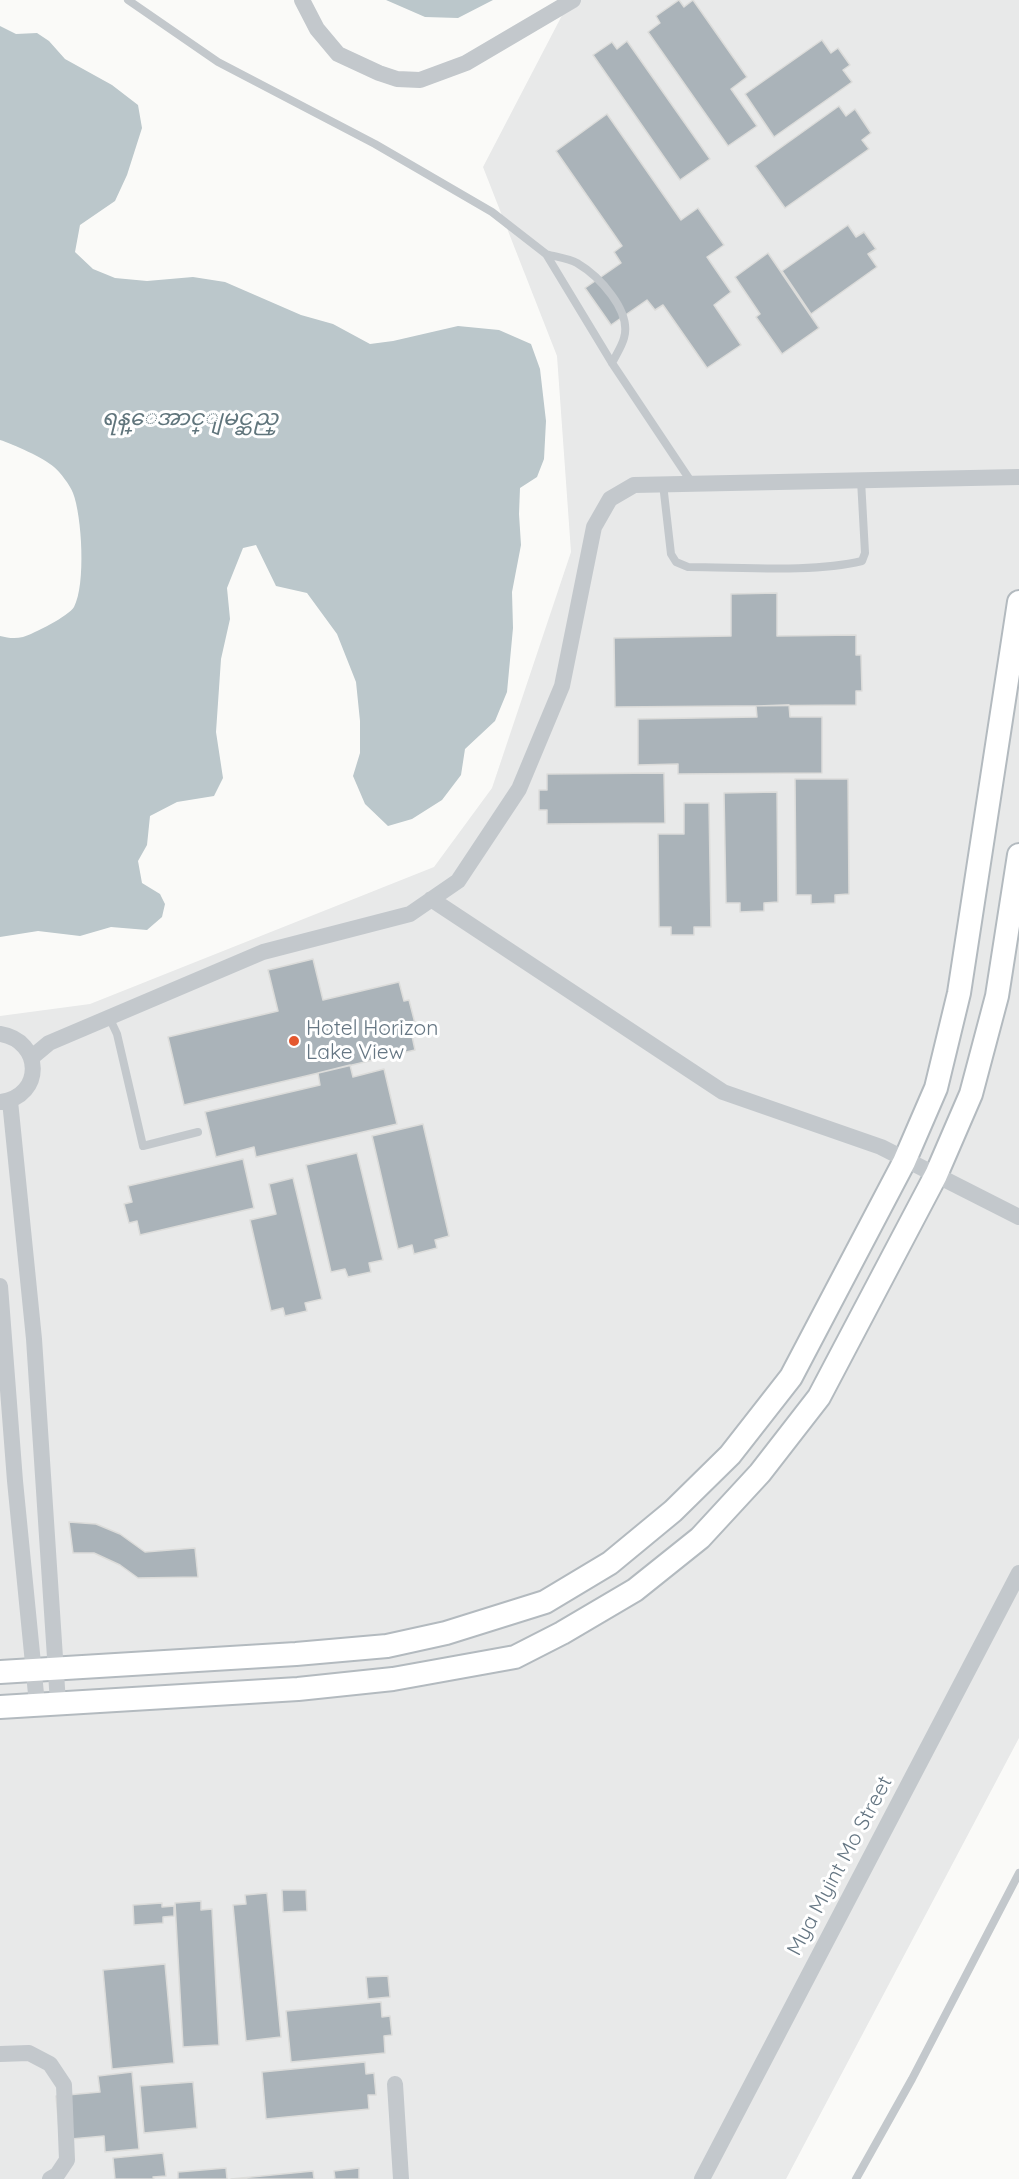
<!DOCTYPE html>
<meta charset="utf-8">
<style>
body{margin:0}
canvas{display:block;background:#fafaf8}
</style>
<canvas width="1019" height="2179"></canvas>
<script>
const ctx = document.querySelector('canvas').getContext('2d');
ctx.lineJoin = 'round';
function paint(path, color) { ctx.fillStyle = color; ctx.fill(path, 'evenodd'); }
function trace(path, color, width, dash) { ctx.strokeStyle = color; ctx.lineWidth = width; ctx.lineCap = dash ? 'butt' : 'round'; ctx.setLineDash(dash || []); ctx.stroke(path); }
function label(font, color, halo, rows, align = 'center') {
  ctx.font = font + ' Quicksand,"Noto Sans Myanmar",sans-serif'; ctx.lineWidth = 6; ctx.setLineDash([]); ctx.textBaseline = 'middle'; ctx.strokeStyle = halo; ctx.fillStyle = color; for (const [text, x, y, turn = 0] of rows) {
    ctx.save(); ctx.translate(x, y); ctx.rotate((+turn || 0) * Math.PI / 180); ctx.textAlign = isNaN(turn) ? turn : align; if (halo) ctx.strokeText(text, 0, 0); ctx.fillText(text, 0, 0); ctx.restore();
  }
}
const built = new Path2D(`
 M570,0H1019V1738L786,2179H0V1016L90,1004L434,867L492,788L571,552L557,356L483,167Z`);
const water = new Path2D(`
 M386,0H493L458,18L425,17Z
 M0,26L16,34L37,33L49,41L65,59L112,85L138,105L142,128L127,175L115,201L80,225L75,252L93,269L115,278L147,281L193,277L225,282L301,315L333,324L370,344L393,341L458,326L499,330L531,344L540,369L546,421L544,459L537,477L520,488L519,514L521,545L512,592L513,628L507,692L495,721L465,749L461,775L442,800L412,819L388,826L365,804L353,776L360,753V721L356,682L337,634L307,593L276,586L256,545L243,548L227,588L230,619L221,659L216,732L223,778L214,796L177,802L150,816L147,845L138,861L142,883L160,894L165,904L162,917L147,930L111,927L80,936L38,931L0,937V636C8,638 15,639 23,637C33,634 69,616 74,607C86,585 82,516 73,493C70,485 60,472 54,467C44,458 13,444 0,440Z`);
const building = new Path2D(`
 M679,0L684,7L693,0L747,77L731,89L757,126L728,146L648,32L660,23L656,16Z
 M822,40L831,53L838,48L850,65L843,70L852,82L774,137L745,94Z
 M627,41L710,159L680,180L593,55L612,42L617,49Z
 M839,106L846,116L855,109L871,133L862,140L869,149L785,208L755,166Z
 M607,114L681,220L698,208L724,245L707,257L731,292L714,305L741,345L707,368L663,305L655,310L647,300L611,325L585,288L621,263L614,252L622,246L556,151Z
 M848,225L856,237L864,232L876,249L868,254L877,267L811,314L782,271Z
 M768,253L819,328L782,354L756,317L760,314L735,277Z
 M777,593V636L856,635V655H861L862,691H856V705L615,707L614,638L731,636V594Z
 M789,705L790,717H822V773L678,774V764L638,765V719L757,717L756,706Z
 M664,773L665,823L547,824V810H539V790H547V774Z
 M795,779H848L849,894L835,895V903L811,904V895H796Z
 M777,792L778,902L764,903V911L740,912V903H726L724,793Z
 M684,803H709L711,927H694V935H671V927H659L658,834H684Z
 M313,959L323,1000L399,982L404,1001L409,1000L418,1035L412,1036L415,1050L184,1105L168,1037L278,1011L268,970Z
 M350,1065L353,1077L384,1069L397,1124L256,1157L254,1147L216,1157L205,1112L320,1085L318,1073Z
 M423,1124L449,1236L435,1240L437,1248L414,1254L412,1245L398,1249L372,1136Z
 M357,1153L383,1260L369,1263L371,1272L348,1277L345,1269L331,1272L306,1165Z
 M243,1159L254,1208L140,1235L137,1221L129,1223L124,1204L132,1202L128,1186Z
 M293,1178L322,1299L305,1303L307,1311L285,1316L283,1308L271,1311L250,1220L276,1214L269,1184Z
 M69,1522L96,1524L120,1534L145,1552L195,1548L198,1577L138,1578L120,1565L94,1553H73Z
 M282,1890H306L307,1911L283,1912Z
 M267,1893L281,2037L246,2041L233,1905L246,1904L245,1895Z
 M201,1901V1910L212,1909L219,2045L183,2047L175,1903Z
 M162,1903V1907L174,1906V1916L163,1917V1923L134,1925L133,1905Z
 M165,1964L174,2063L112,2069L103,1970Z
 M388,1976L390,1997L368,1999L366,1977Z
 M381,2002L382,2017L390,2016L392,2035L384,2036L385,2053L291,2062L286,2011Z
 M365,2062L366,2074L374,2073L376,2095H368L369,2109L266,2119L262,2072Z
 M132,2072L139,2149L105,2152L104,2136L60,2140L56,2096L100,2092L98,2076Z
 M193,2082L197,2128L144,2133L140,2086Z
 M163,2153L166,2176L153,2177L154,2179H115L113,2158Z
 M226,2168L227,2179H178V2172Z
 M359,2168V2179H335L334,2171Z
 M313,2171L314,2179H231Z`);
const lane = new Path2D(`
 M128,0L218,62L375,144L492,212L546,254L612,363L692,483
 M546,254C556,257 568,258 577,263C599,276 632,311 624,338C622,346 616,355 612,363
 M663,484L671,554L676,562L688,567C741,567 812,573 862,561L865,553L861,480
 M109,1017L117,1034L143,1146L198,1132
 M856,2179L912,2079L1019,1873`);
const street = new Path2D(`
 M302,0L317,29L338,54L379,73L397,79L420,80L466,63L573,0
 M431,899L723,1092L881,1147L1019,1217
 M0,1034C43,1041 44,1096 1,1102
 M31,1058L49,1043L263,952L410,914L458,881L519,789L562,686L594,527L610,499L634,485L1019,477
 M10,1101L34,1339L58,1703
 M0,1286L15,1481L37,1704
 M0,2054L29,2053L50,2064L64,2085L67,2160L57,2175L50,2179
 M395,2084L401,2179
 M702,2179L1019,1573`);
const secondary = new Path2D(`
 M0,1672L296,1654L387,1646L446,1633L545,1602L610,1563L673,1511L730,1455L791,1377L904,1162L936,1088L959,993L1019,602
 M0,1707L298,1689L393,1679L515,1657L562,1633L635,1590L700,1538L760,1473L819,1397L936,1175L971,1094L997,996L1019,855`);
const markers = [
 [294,1041,6,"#e4572e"]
];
const poiNames = [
 ["Hotel Horizon",306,1029],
 ["Lake View",306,1053]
];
const streetNames = [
 ["Mya Myint Mo Street",840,1866,-62]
];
const waterNames = [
 ["ရန္ေအာင္ျမင္ဆည္",190,418]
];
paint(built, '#e8e9e9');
paint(water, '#bbc7cb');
paint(building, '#aab3b9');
trace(building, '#dcdcda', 1.5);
trace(secondary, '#b3babf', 26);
trace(lane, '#c3c8cc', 8);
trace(street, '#c3c8cc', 16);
trace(secondary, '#fff', 22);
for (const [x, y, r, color] of markers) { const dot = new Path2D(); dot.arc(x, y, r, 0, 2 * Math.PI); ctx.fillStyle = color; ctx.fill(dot); trace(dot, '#fff', 2); }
label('21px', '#657683', '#fff', poiNames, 'left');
label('21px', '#657683', '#fff', streetNames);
label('italic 22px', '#60757c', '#fff', waterNames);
</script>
